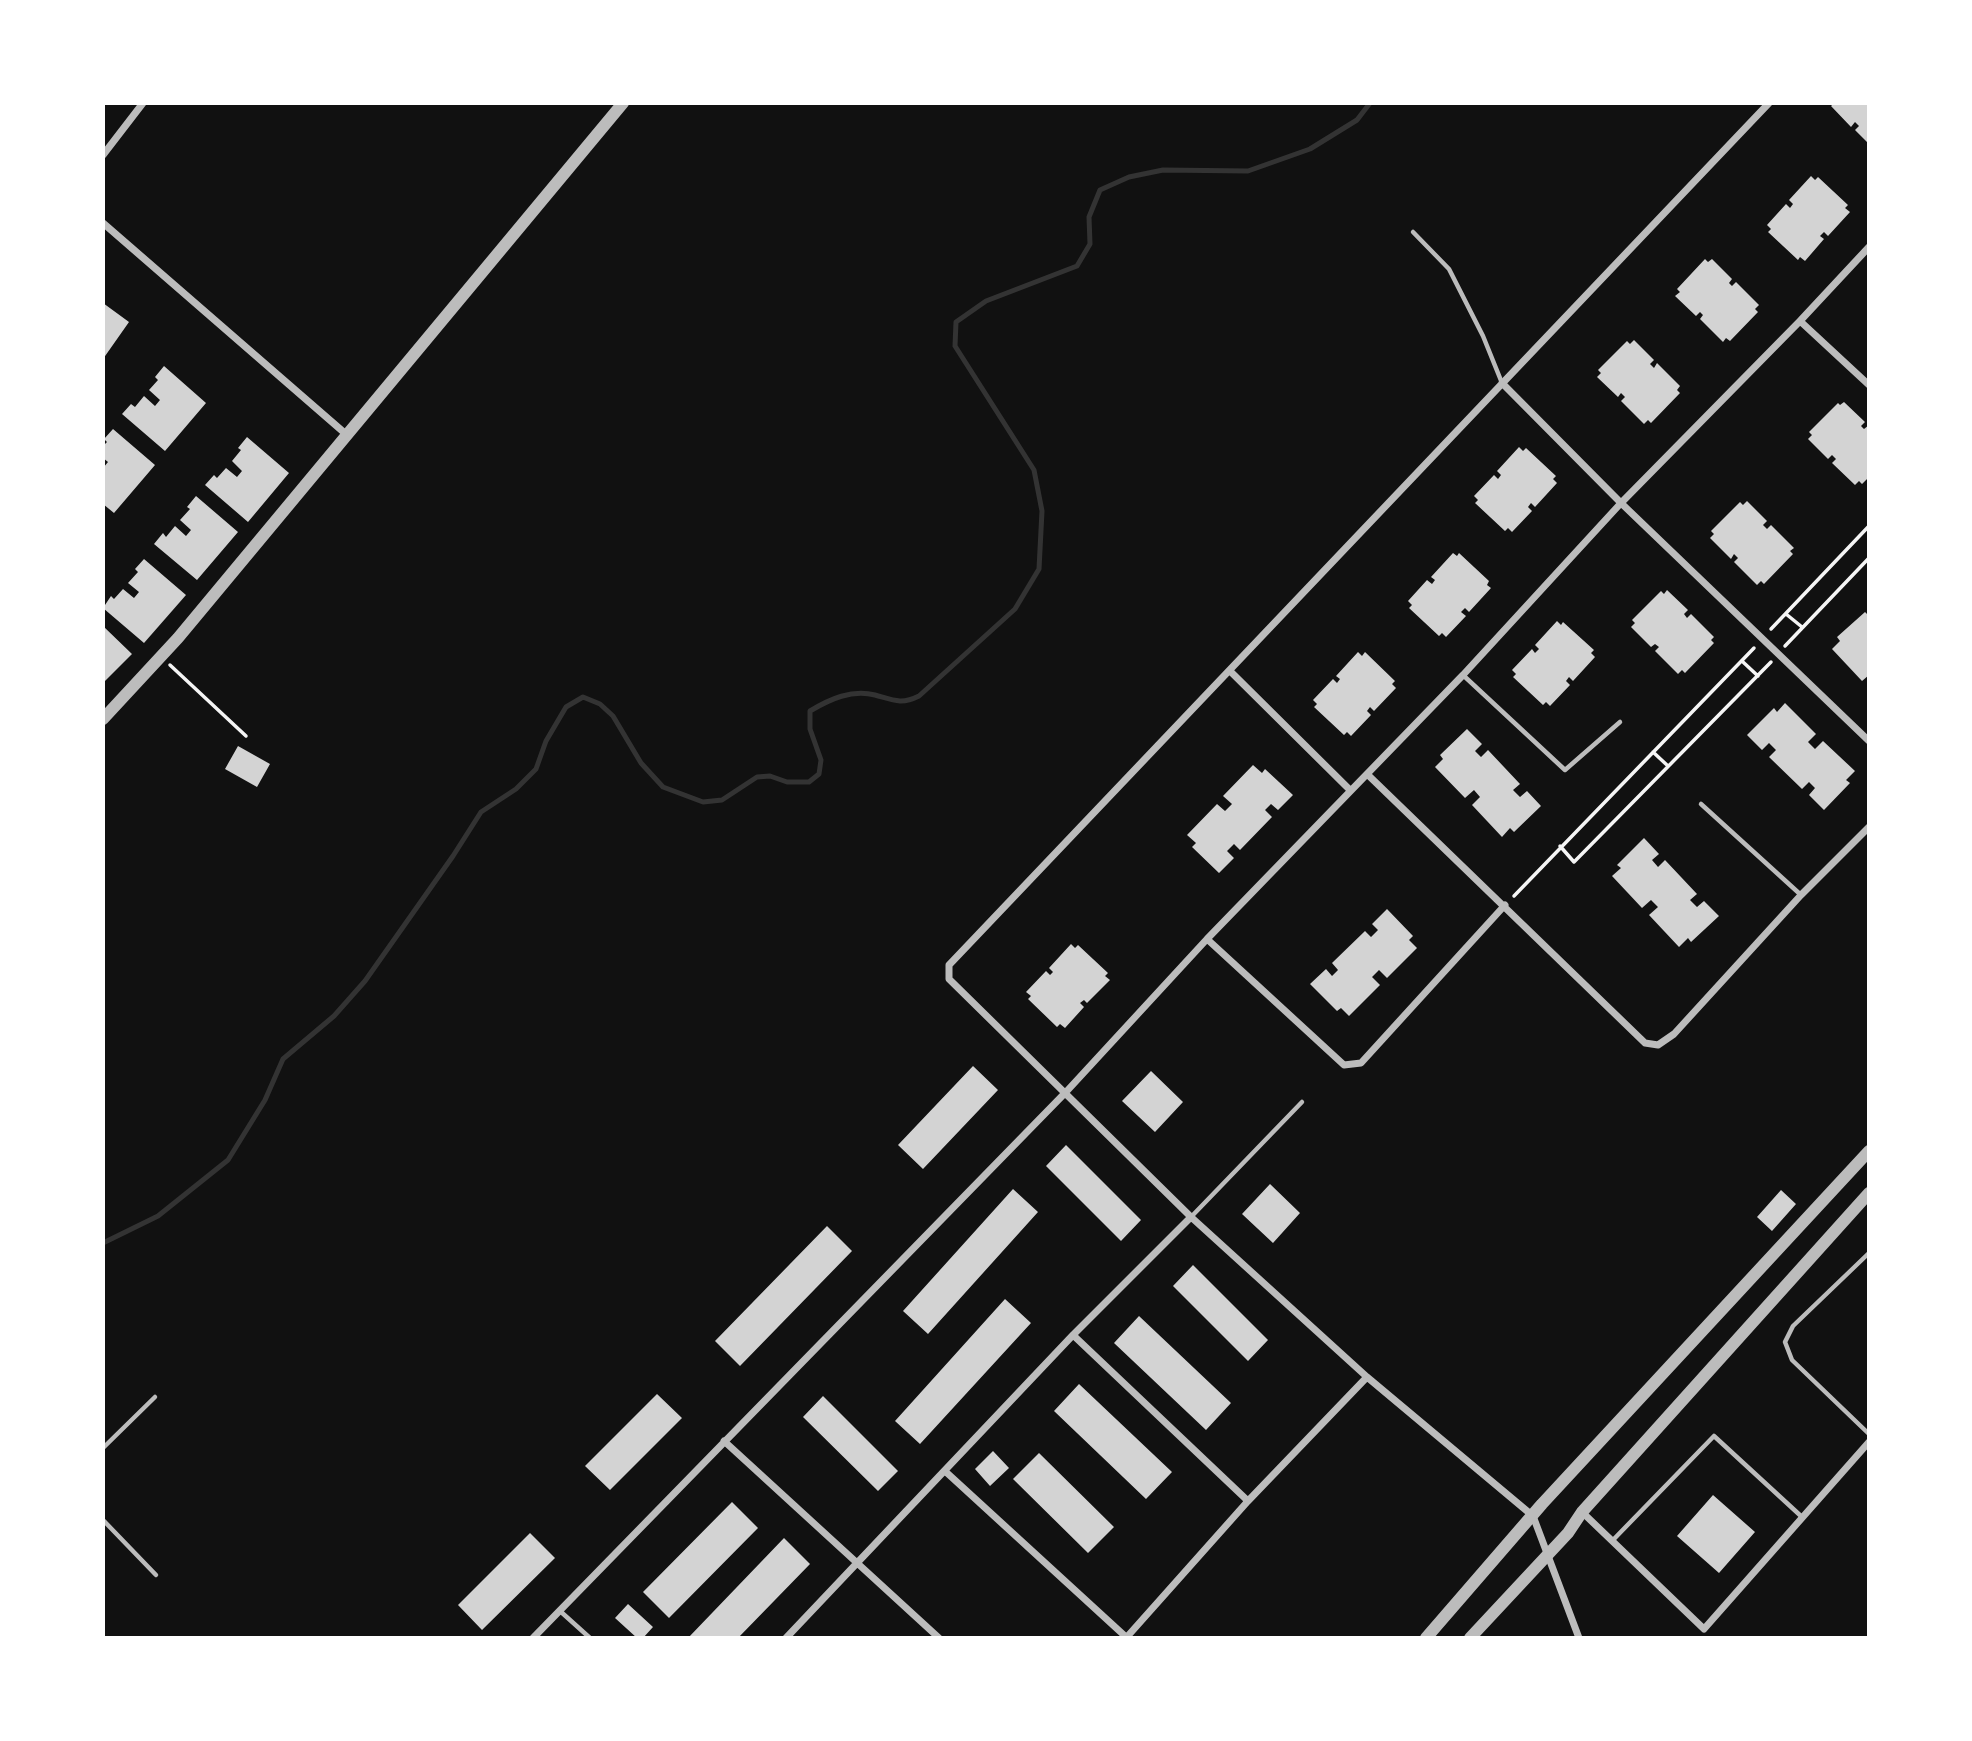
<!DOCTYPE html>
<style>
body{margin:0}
#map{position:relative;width:1972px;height:1741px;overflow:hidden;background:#111;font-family:Jost,sans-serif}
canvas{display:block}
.frame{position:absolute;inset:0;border:105px solid #fff;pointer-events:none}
</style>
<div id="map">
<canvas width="1972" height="1741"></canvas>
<div class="frame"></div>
</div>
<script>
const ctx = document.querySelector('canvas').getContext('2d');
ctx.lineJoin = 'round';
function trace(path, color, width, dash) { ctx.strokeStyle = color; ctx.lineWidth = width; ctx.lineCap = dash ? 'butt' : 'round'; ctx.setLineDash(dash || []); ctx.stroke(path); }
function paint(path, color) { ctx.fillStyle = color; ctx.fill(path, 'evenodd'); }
const stream = new Path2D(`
 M103,1243L158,1216L228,1160L265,1100L283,1059L334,1016L365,981L453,856L481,812L516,789L536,769L546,741L566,707L583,697L600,704L613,716L641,763L663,787L703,802L722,800L757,777L770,776L787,782H809L819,774L821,760L810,729V711C830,699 852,689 875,695C893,700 901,705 919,696L1015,609L1039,569L1042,511L1034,470L955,346L956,322L986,301L1077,266L1090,244L1089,217L1100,190L1129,177L1163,170L1248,171L1310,149L1357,120L1370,103`);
const building = new Path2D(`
 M1834,103H1869V144L1855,130L1859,126L1855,122L1851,127L1831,106Z
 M1811,176L1815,180L1818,177L1848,205L1845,208L1850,212L1828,236L1824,232L1820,236L1824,239L1805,261L1800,257L1798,260L1768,232L1771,229L1767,225L1786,204L1790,208L1793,204L1789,200Z
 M1705,259L1708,262L1712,259L1732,279L1729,283L1732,286L1736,282L1759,305L1755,309L1758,312L1730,341L1726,338L1723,342L1700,319L1703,315L1700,312L1696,316L1675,296L1680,292L1677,289Z
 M103,303L129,322L103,359Z
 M1634,340L1654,360L1650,364L1654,368L1657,363L1680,386L1677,390L1680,393L1651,423L1648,420L1644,424L1621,401L1625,397L1621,393L1618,397L1597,377L1601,373L1598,370L1627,341L1630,344Z
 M164,366L206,403L165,451L122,414L131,404L135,407L144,396L155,406L160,400L149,390L158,380L155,377Z
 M1844,402L1865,422L1861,426L1864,429L1869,425V477L1862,484L1859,481L1855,485L1832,463L1836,459L1832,455L1828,459L1808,439L1812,435L1809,432L1838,403L1840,405Z
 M113,429L155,465L114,513L103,504V468L108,462L103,458V446L107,442L104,439Z
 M247,437L289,473L248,522L205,485L214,475L217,478L226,468L237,477L242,471L232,461L241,450L238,448Z
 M1519,447L1523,451L1526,448L1556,476L1553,479L1557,483L1535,507L1531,503L1528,507L1532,511L1512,532L1508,528L1505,531L1475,503L1478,500L1474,496L1494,475L1498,479L1501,475L1497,471Z
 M196,496L238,532L197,580L154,544L163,533L166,537L175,526L186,536L191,530L180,520L190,509L187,507Z
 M1747,501L1767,521L1763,525L1767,529L1771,525L1794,548L1790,551L1793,554L1764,584L1761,581L1757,585L1734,562L1738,558L1734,554L1731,559L1710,538L1714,534L1711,531L1740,502L1743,505Z
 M1453,553L1457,556L1459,553L1489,581L1487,585L1491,588L1469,612L1465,608L1461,612L1466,616L1446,637L1442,633L1439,636L1409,608L1412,605L1408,601L1427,580L1432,584L1435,580L1431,577Z
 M144,559L186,595L144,643L103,608L111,596L114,599L123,589L134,598L139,592L128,583L138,572L135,569Z
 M1667,590L1688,610L1684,614L1687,618L1691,614L1714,637L1711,640L1714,643L1685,673L1682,670L1678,674L1655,651L1659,647L1655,644L1651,647L1631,627L1635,623L1632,620L1661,591L1664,594Z
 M1865,612L1869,616V675L1862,681L1832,649L1840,641L1837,637Z
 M1557,621L1561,625L1563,622L1594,650L1591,653L1595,657L1573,681L1569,677L1566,681L1570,685L1550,706L1546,702L1543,705L1513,677L1516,674L1512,670L1532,649L1535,653L1539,649L1535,645Z
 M103,626L132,654L103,683Z
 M1358,652L1362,656L1365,652L1395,681L1392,684L1396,688L1374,711L1370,707L1367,711L1371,715L1351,736L1347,732L1344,735L1314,707L1317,704L1313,700L1333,679L1337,683L1340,679L1336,676Z
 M1785,703L1816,734L1808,742L1815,749L1823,741L1855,771L1846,780L1850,783L1824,810L1809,795L1815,788L1809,782L1802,789L1769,757L1776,750L1769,743L1762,750L1747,735L1774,708L1777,712Z
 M1467,729L1482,744L1475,751L1481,757L1488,750L1520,784L1513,790L1520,797L1527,791L1541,806L1514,832L1510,828L1502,837L1472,805L1480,797L1474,790L1465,798L1435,767L1443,759L1440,755Z
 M238,746L270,764L257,787L225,769Z
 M1253,765L1262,773L1265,769L1293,795L1278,810L1271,804L1265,810L1272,817L1240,850L1234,844L1227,851L1234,858L1219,873L1192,847L1196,843L1187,835L1217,804L1225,811L1232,804L1223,796Z
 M1644,838L1659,854L1652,860L1658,867L1665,860L1697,894L1690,900L1697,907L1704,901L1719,916L1691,942L1688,938L1679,947L1649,915L1658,907L1651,900L1642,908L1612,876L1621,868L1617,865Z
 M1387,909L1413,936L1409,940L1417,948L1387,978L1379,970L1372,977L1380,985L1349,1016L1341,1008L1337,1011L1310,984L1326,969L1332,976L1338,970L1332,963L1365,931L1371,937L1378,930L1372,924Z
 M1071,944L1075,948L1078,945L1108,973L1105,976L1110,980L1087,1003L1084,1000L1080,1003L1084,1007L1065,1028L1060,1024L1057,1027L1028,999L1031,996L1026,992L1046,971L1050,975L1053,972L1049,968Z
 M973,1066L998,1090L923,1169L898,1145Z
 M1151,1071L1183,1102L1155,1132L1122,1101Z
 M1066,1145L1141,1220L1121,1241L1046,1166Z
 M1270,1184L1300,1213L1273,1243L1242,1214Z
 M1013,1189L1038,1212L928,1334L903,1311Z
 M1781,1190L1796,1204L1772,1231L1757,1217Z
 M827,1226L852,1251L740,1366L715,1341Z
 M1193,1265L1268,1340L1248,1361L1173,1286Z
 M1005,1299L1031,1323L920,1444L895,1421Z
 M1139,1316L1231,1403L1206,1430L1114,1343Z
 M1079,1384L1172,1472L1146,1499L1054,1411Z
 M657,1394L682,1418L610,1490L585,1466Z
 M823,1396L898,1471L878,1491L803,1417Z
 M993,1451L1009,1468L990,1486L975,1469Z
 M1039,1453L1114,1527L1088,1553L1013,1479Z
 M1713,1495L1755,1532L1719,1573L1677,1536Z
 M732,1502L758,1528L669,1618L643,1592Z
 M530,1533L555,1558L482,1630L458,1605Z
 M784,1538L810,1564L738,1638H688Z
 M628,1604L653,1627L643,1638H637L615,1618Z`);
const path = new Path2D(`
 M1786,614L1802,627
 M1771,629L1869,526
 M1785,646L1869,558
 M1743,662L1758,676
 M170,665L246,736
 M1653,752L1668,766
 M1560,846L1574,862L1771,662
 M1514,896L1754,648`);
const service = new Path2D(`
 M1413,232L1449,269L1483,336L1502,383
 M1464,676L1565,770L1620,722
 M1701,804L1801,895
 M1191,1217L1302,1102
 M1869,1253L1793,1326L1785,1342L1792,1360L1869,1434
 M103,1448L155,1397
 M103,1520L156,1575
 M1613,1540L1714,1436L1802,1517
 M560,1611L590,1638`);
const minor = new Path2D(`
 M103,155L143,103
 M103,223L347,435
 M1800,321L1869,385
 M1502,383L1621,503L1869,741
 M1230,671L1350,790
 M1367,774L1645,1043L1658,1045L1674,1034L1801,895L1869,827
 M1207,939L1344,1065L1361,1063L1505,905
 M1073,1335L1248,1501
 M724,1441L939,1638
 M946,1472L1126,1637
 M1582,1512L1704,1629L1869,1442
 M533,1638L1066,1092L1207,939L1463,675L1621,503L1800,321L1869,247
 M786,1638L1073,1335L1191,1217
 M1126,1638L1248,1501L1367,1377
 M1579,1638L1533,1516L1367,1377L1191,1217L949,979V965L1769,103`);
const tertiary = new Path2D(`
 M103,719L178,638L623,103
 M1426,1638L1542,1504L1869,1151
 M1470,1638L1568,1533L1582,1512L1869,1193`);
trace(stream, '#333', 5);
paint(building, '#d3d3d3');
trace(path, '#f5f5f5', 3.5);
trace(service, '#bcbcbc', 4.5);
trace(minor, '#bcbcbc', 7);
trace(tertiary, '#bcbcbc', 12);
</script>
